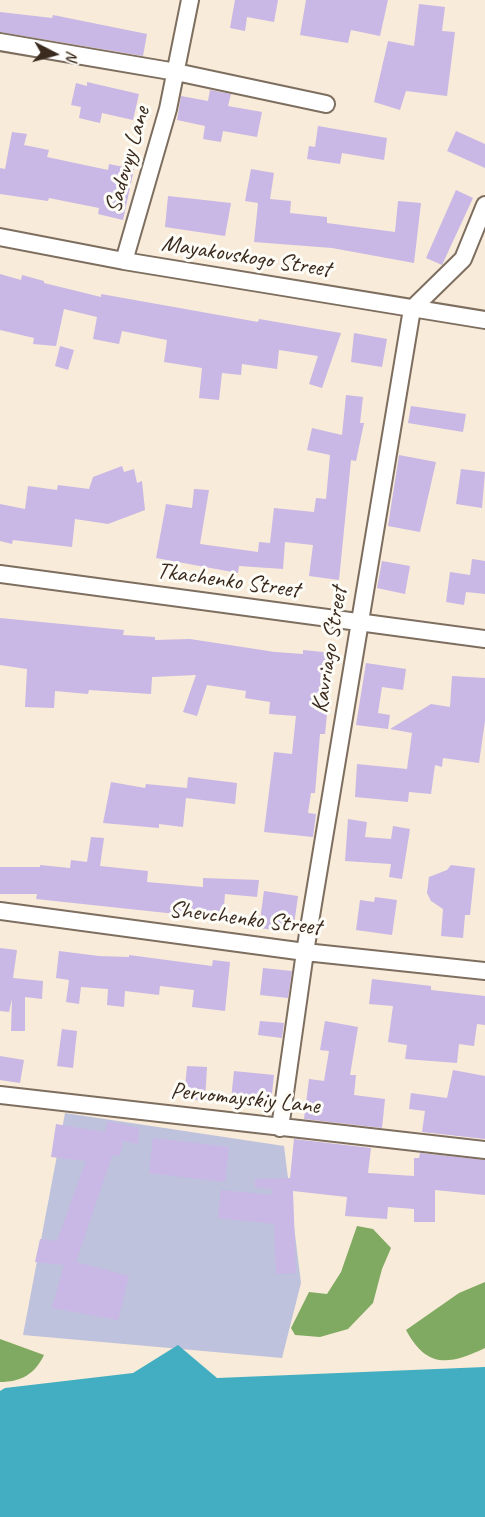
<!DOCTYPE html>
<style>
body{margin:0}
#map{position:relative;width:485px;height:1517px;overflow:hidden;background:#f8ebd9;font-family:Caveat,sans-serif}
canvas{display:block}
.north{position:absolute;left:24px;top:24px;width:60px;height:60px;-webkit-text-stroke:4px #fdfcf7;paint-order:stroke;rotate:96deg;font-size:16px;font-weight:700;line-height:24px;text-align:center;color:#3b2a1e}
.north::after{content:'';display:block;margin:auto;width:21px;height:27px;background:#3b2a1e;clip-path:polygon(50% 0,100% 100%,50% 72%,0 100%)}
</style>
<div id="map">
<canvas width="485" height="1517"></canvas>
<div class="north">N</div>
</div>
<script>
const ctx = document.querySelector('canvas').getContext('2d');
ctx.lineJoin = 'round';
function paint(path, color) { ctx.fillStyle = color; ctx.fill(path, 'evenodd'); }
function trace(path, color, width, dash) { ctx.strokeStyle = color; ctx.lineWidth = width; ctx.lineCap = dash ? 'butt' : 'round'; ctx.setLineDash(dash || []); ctx.stroke(path); }
function label(font, color, halo, rows, align = 'center') {
  ctx.font = font + ' Caveat,sans-serif'; ctx.lineWidth = 6; ctx.setLineDash([]); ctx.textBaseline = 'middle'; ctx.strokeStyle = halo; ctx.fillStyle = color; for (const [text, x, y, turn = 0] of rows) {
    ctx.save(); ctx.translate(x, y); ctx.rotate((+turn || 0) * Math.PI / 180); ctx.textAlign = isNaN(turn) ? turn : align; if (halo) ctx.strokeText(text, 0, 0); ctx.fillText(text, 0, 0); ctx.restore();
  }
}
const industrial = new Path2D(`
 M65,1113L284,1146L301,1283L282,1358L23,1335Z`);
const forest = new Path2D(`
 M357,1226L373,1229L391,1248L382,1269L373,1303L348,1329L320,1337L295,1335L291,1328L309,1292L327,1294L341,1272Z
 M485,1282V1348C449,1365 427,1369 406,1330L459,1293Z
 M0,1339L44,1355C35,1374 21,1382 0,1382Z`);
const water = new Path2D(`
 M178,1345L217,1378L485,1367V1517H0V1391L5,1388L133,1373Z`);
const building = new Path2D(`
 M235,0H278L274,22L247,17L245,31L230,28Z
 M306,0H388L380,36L351,30L348,43L300,35Z
 M419,4L445,7L442,31L455,32L447,96L406,91L400,110L374,102L388,41L414,46Z
 M0,12L52,18L53,15L147,34L143,56L0,32Z
 M87,82L139,94L133,120L102,113L100,123L79,118L81,107L71,105L76,83L87,86Z
 M210,90L231,94L228,106L262,112L257,137L223,131L221,142L203,139L205,126L177,120L181,96L208,101Z
 M318,126L387,138L384,160L342,153L340,164L307,159L309,146L315,147Z
 M456,131L485,144V168L447,151Z
 M12,132L27,134L24,145L49,150L47,157L108,170L109,164L134,169L123,220L98,214L99,208L49,198L48,201L0,194V168L5,169Z
 M251,169L274,173L270,199L291,201L290,213L327,217V223L395,232L398,201L421,203L414,263L332,248L254,242L258,203L245,201Z
 M456,190L473,198L442,265L426,258Z
 M168,196L231,203L225,236L165,227Z
 M0,274L21,280L22,275L44,281V283L101,297V294L258,322L259,319L341,333L322,388L309,384L318,356L279,350L277,369L242,364L241,375L222,373L219,400L199,398L202,368L164,362L167,340L122,331L119,344L93,339L97,317L64,309L56,346L33,344L34,338L0,330Z
 M354,333L387,339L382,367L351,362Z
 M60,346L74,350L68,370L55,366Z
 M346,395L363,397L360,423H364L356,461L351,460L339,580L309,576L313,545L285,542L283,569L239,566L238,573L156,558L166,504L192,508L194,489L209,490L200,544L258,552L259,542L270,543L274,508L314,512L316,498L326,499L330,455L307,450L312,428L342,435Z
 M411,406L466,414L463,432L408,423Z
 M399,455L436,462L420,532L388,526Z
 M122,466L124,472L134,469L137,483L142,481L145,510L108,524L75,519L72,547L13,540L12,544L0,541V504L25,509L28,486L57,490L58,485L89,489L93,477Z
 M461,469L485,472L482,508L456,504Z
 M472,559L485,561V594L466,592L464,605L446,602L450,572L470,575Z
 M382,561L410,566L405,594L377,588Z
 M0,618L124,630L123,635L155,637V640L190,639L275,652L303,654V650L333,653L325,734H320L315,793H311L308,813L316,814L313,837L264,832L274,752L292,754L296,716L269,714L270,702L245,698L246,691L207,685L197,716L183,712L196,675L152,677L151,694L89,690L88,694L55,691L54,708L25,707L27,669L0,665Z
 M366,663L406,669L403,690L382,687L378,713L390,715L388,729L356,725Z
 M452,676L485,678V721L479,763L443,758L442,767L435,765L431,794L409,792L408,802L355,797L357,764L407,769L412,733L390,729L431,704L450,707Z
 M188,777L237,783L235,804L186,798L183,827L159,824V828L103,823L111,782L145,788L146,784L187,788Z
 M348,819L367,822L365,837L391,839L393,826L410,829L402,879L389,877L391,864L345,861Z
 M91,837L104,838L100,866L148,871L147,882L203,887V878L259,880L257,897L225,894L223,919L36,899L37,894H0V867H40V865L70,868L71,860L87,862Z
 M451,865L475,868L470,915H465L463,938L441,936L443,909L431,901L427,893L429,877L447,870Z
 M264,891L298,896L293,932L259,928Z
 M375,897L397,900L392,935L356,930L360,900L374,902Z
 M0,948L17,950L13,978L43,981L42,999L25,997V1031H11L12,999L9,1012L0,1011Z
 M59,951L99,956L129,957V955L212,966L213,960L230,962L225,1011L192,1007L194,990L160,986L159,995L125,991L124,1007L107,1005L108,989L81,987L79,1004L66,1002L69,980L56,978Z
 M263,968L292,971L288,998L260,995Z
 M372,979L431,986V990L485,996V1025L477,1024L474,1046L459,1044L457,1063L405,1059L407,1045L388,1042L393,1006L369,1004Z
 M260,1021L284,1023L282,1038L258,1035Z
 M325,1021L358,1027L350,1075H356L354,1095L385,1099L382,1128L304,1119L309,1079L324,1081L329,1051L320,1050Z
 M62,1029L77,1031L73,1068L57,1066Z
 M0,1056L24,1060L20,1083L0,1080Z
 M187,1066L207,1067L205,1101L184,1099Z
 M453,1070L485,1076V1139L422,1132L425,1111L409,1109L411,1093L447,1098Z
 M234,1071L274,1075L271,1103L231,1099Z
 M108,1121L139,1128L138,1144L123,1141L120,1155L112,1156L76,1262L129,1276L118,1320L52,1308L64,1265L35,1262L40,1239L57,1241L86,1161L51,1157L56,1124L105,1132Z
 M153,1138L229,1147L225,1182L149,1173Z
 M294,1139L371,1148L368,1173L414,1176V1158H419L420,1153L485,1160V1195L435,1190V1222H414V1209L388,1207L387,1219L345,1216L347,1197L293,1191L296,1273L276,1274L274,1224L218,1218L221,1190L272,1195V1189L255,1187V1179L290,1178Z`);
const street = new Path2D(`
 M0,42L176,72L326,104
 M0,237L124,261L485,320
 M124,261L168,109L190,0
 M0,574L485,639
 M0,911L305,952L485,971
 M0,1095L485,1150
 M280,1128L305,952L412,309L463,259L485,205`);
const streetNames = [
 ["Sadovyy Lane",128,160,-74],
 ["Mayakovskogo Street",246,257,9],
 ["Tkachenko Street",228,581,8],
 ["Kavriago Street",330,650,-81],
 ["Shevchenko Street",245,919,7],
 ["Pervomayskiy Lane",245,1099,6]
];
paint(industrial, '#bfc2dd');
paint(forest, '#80aa62');
paint(water, '#43aec1');
paint(building, '#c9b7e5');
trace(street, '#7d6e5f', 20);
trace(street, '#fff', 16);
label('24px', '#3b2a1e', '#fdfcf7', streetNames);
</script>
